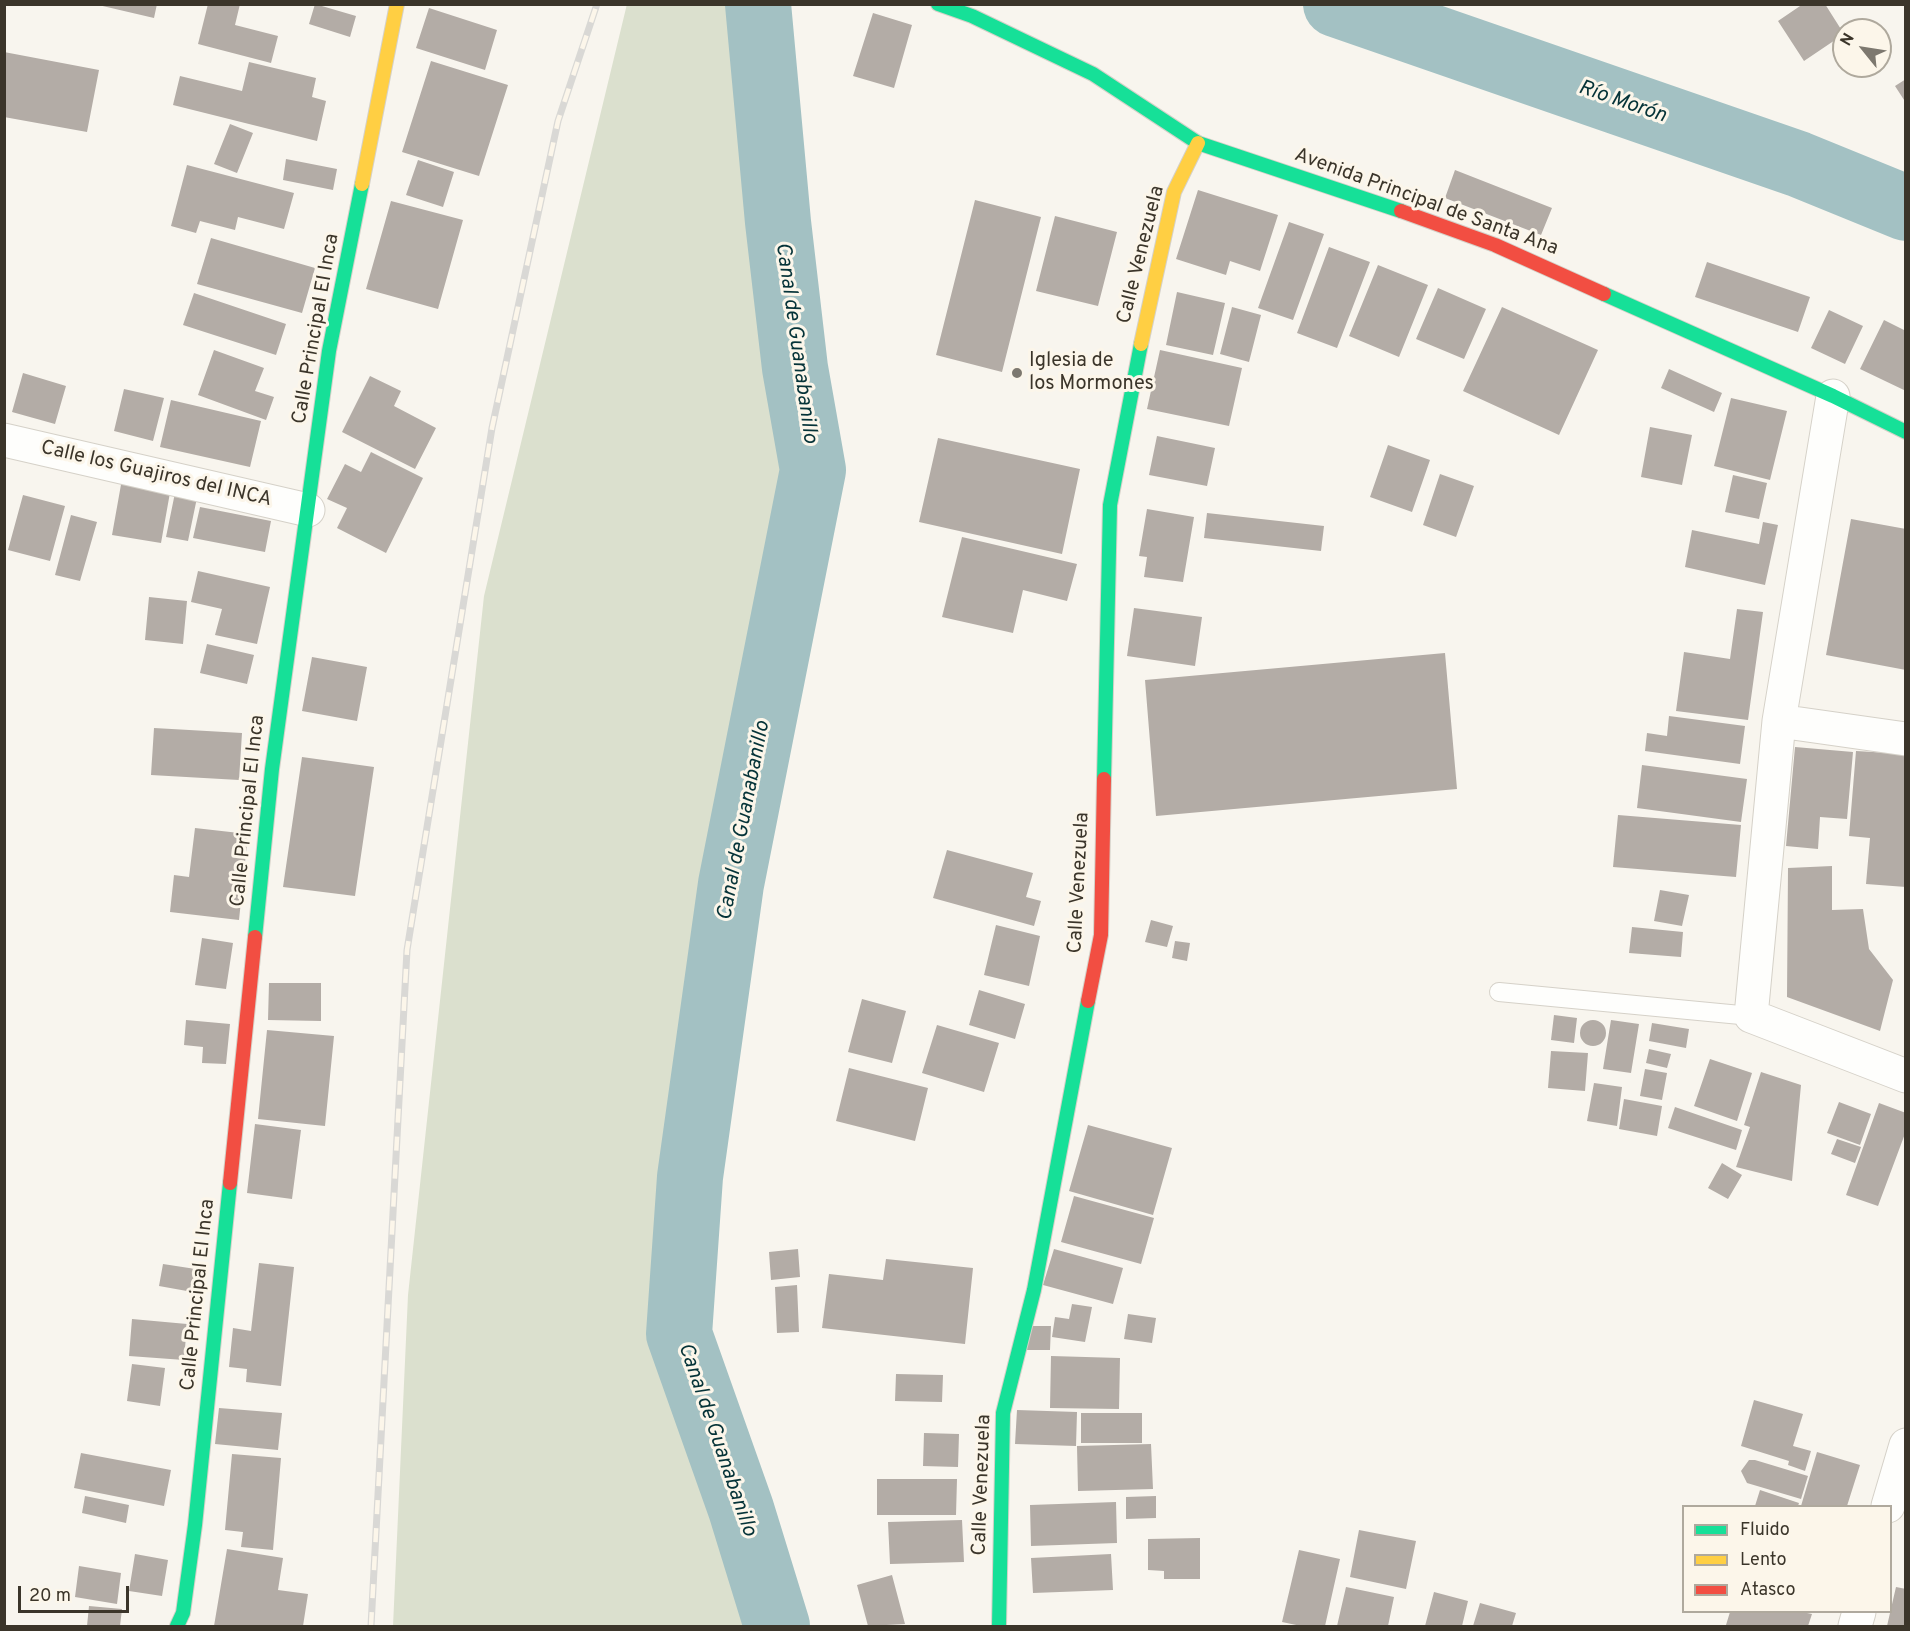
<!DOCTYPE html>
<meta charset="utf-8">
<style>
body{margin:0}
#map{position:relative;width:1910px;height:1631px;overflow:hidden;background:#f8f5ee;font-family:Overpass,sans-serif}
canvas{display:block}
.frame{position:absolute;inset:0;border:6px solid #3b352a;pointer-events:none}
.legend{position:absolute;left:1682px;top:1505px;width:210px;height:108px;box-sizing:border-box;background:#fcf6ea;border:2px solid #afa99d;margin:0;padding:8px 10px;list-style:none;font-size:18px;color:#3b352a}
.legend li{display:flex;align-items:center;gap:12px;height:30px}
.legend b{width:30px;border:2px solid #afa99d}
.north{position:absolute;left:1832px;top:18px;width:60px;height:60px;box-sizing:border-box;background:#fcf6ea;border:2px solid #afa99d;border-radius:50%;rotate:300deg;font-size:16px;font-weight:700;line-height:24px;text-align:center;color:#3b352a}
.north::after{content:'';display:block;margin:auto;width:21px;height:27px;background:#7d786f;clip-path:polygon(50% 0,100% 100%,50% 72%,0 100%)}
.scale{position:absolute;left:18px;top:1586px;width:111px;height:27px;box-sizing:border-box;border:3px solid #3b352a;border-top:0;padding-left:8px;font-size:18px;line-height:21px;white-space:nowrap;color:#3b352a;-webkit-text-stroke:4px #fcf6ea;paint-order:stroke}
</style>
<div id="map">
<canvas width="1910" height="1631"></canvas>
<div class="frame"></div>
<ul class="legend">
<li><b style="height:8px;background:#16e098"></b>Fluido</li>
<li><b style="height:8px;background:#ffcf43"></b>Lento</li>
<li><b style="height:8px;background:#f24e42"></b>Atasco</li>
</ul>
<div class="north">N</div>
<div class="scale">20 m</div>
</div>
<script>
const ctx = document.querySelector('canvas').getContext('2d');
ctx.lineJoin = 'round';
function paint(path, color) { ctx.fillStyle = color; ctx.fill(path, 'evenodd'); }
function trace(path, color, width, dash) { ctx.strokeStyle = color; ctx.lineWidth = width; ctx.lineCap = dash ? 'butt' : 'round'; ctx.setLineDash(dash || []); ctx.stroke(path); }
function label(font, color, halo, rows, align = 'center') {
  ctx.font = font + ' Overpass,sans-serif'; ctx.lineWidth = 6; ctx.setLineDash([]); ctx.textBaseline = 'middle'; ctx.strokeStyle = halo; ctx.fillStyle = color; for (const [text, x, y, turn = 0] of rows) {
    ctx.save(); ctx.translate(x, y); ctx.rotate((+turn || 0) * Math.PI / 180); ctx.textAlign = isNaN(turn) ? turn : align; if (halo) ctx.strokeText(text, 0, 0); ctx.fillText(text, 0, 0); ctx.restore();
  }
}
const green = new Path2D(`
 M627,4L759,5L813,470L731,884L679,1334L741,1509L777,1626H393L408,1295L484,596Z`);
const river = new Path2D(`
 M758,4L778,222L795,368L813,470L731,884L690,1177L679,1334L741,1509L777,1626
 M1336,4L1798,164L1906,208`);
const building = new Path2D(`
 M94,4H157L154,18Z
 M208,4H240L235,25L278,36L271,63L198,44Z
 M315,4L356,16L350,37L309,24Z
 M1803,4H1825L1844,34L1804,61L1778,21Z
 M429,8L497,30L485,70L416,48Z
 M873,13L912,25L894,88L853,76Z
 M4,52L99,70L87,132L4,117Z
 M431,61L508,85L479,176L402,152Z
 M249,62L316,78L312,97L326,101L317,141L173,105L180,76L242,91Z
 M1906,79V103L1895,86Z
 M230,124L253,133L237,173L214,164Z
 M286,159L337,169L333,190L283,180Z
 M418,160L454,172L443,207L406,195Z
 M187,165L294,193L284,229L238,217L235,230L200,221L196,233L171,226Z
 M1455,170L1552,208L1541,235L1445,198Z
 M1198,190L1278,215L1260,271L1230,261L1226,275L1176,259Z
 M975,200L1041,217L1002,372L936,355Z
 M391,201L463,220L438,309L366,289Z
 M1055,216L1117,232L1098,306L1036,291Z
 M1289,222L1324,234L1293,320L1258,308Z
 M211,238L315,268L302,313L197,284Z
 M1329,247L1370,262L1337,348L1297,333Z
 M1707,262L1810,297L1798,332L1695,297Z
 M1378,265L1428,285L1399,357L1349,336Z
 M1438,288L1486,309L1464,359L1416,339Z
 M1177,292L1225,303L1213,355L1166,345Z
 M194,293L286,324L276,355L183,325Z
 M1232,307L1261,315L1249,362L1220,354Z
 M1502,307L1598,350L1559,435L1463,391Z
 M1829,310L1863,326L1845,364L1811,348Z
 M1884,320L1906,331V391L1860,369Z
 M214,350L264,368L255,391L274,397L266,420L198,395Z
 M1160,350L1242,368L1229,426L1147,409Z
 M1669,369L1722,393L1714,412L1661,388Z
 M23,373L66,386L55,424L12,412Z
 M370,376L401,391L394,406L436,428L415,469L342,432Z
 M124,389L164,398L153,441L114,431Z
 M1731,398L1787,411L1770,480L1714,466Z
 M171,400L261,421L250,467L160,447Z
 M1650,427L1692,435L1682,485L1641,477Z
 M1157,436L1215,448L1207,486L1149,475Z
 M938,438L1080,469L1062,554L919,522Z
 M1388,445L1430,460L1412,512L1370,497Z
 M371,452L423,478L386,553L337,528L347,508L327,499L345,464L361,472Z
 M1440,474L1474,486L1456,537L1423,525Z
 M1733,475L1767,483L1759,519L1725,512Z
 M122,479L171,487L161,543L112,535Z
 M176,488L198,493L188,541L166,537Z
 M23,495L65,506L50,561L8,550Z
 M200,507L271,521L265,552L193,538Z
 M1147,509L1194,517L1183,582L1144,577L1147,557L1139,556Z
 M1207,513L1324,526L1321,551L1204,538Z
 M71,515L97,522L80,581L55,575Z
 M1851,519L1906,529V670L1826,655Z
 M1763,522L1778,525L1765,585L1685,567L1692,530L1759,544Z
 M962,537L1077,564L1067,601L1023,590L1013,633L942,617Z
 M198,571L270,587L257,644L215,635L222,609L191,602Z
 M149,597L187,601L183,644L145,640Z
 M1134,608L1202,617L1195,666L1127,656Z
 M1737,609L1763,612L1748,720L1676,711L1684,652L1730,659Z
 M207,644L254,655L247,684L200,673Z
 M1445,653L1457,789L1156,816L1145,680Z
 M312,657L367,667L357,721L302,711Z
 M1669,716L1745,726L1740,764L1645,751L1647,733L1667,736Z
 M154,728L242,733L239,780L151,775Z
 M1795,747L1853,752L1847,819L1820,817L1818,849L1786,846Z
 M1856,751L1906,754V887L1866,884L1870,838L1849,836Z
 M302,757L374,767L355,896L283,887Z
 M1642,765L1747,779L1741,822L1637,808Z
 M1618,815L1741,825L1736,877L1613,867Z
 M195,828L248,834L239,920L170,912L174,875L189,877Z
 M947,850L1033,873L1026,897L1041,901L1034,926L933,898Z
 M1832,866V910L1863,909L1869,949L1893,980L1880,1031L1787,997L1788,868Z
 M1660,890L1689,895L1682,926L1654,921Z
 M1151,920L1173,926L1167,947L1145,942Z
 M996,925L1040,936L1029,986L984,975Z
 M1632,927L1683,932L1681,957L1629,953Z
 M202,938L233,943L226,989L195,985Z
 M1175,941L1190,943L1187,961L1172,958Z
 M269,983H321V1021L268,1020Z
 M979,990L1025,1004L1015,1039L969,1025Z
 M862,999L906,1011L892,1063L848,1052Z
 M1554,1015L1577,1018L1574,1043L1551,1040Z
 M186,1020L230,1024L226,1064L202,1063L203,1047L184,1045Z
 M1611,1020L1639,1024L1631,1073L1603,1069Z
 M1580 1033a13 13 0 1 1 26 0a13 13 0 1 1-26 0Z
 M1652,1023L1689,1029L1686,1048L1649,1041Z
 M937,1025L999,1043L984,1092L922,1073Z
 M267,1030L334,1036L325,1126L258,1119Z
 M1649,1049L1671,1054L1667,1068L1646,1063Z
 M1551,1051L1588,1053L1585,1091L1548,1088Z
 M1710,1059L1752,1073L1737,1121L1694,1106Z
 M849,1068L928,1088L915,1141L836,1121Z
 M1645,1069L1667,1073L1662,1100L1640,1096Z
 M1761,1072L1801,1085L1792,1181L1736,1167L1750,1127L1744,1125Z
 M1594,1083L1622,1087L1617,1126L1587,1121Z
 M1624,1099L1662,1106L1657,1136L1619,1129Z
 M1839,1102L1871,1114L1860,1145L1827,1133Z
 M1879,1103L1906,1113V1131L1878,1206L1846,1195Z
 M1675,1107L1742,1130L1736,1150L1668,1128Z
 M255,1124L301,1130L292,1199L247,1193Z
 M1088,1125L1172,1148L1153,1215L1069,1191Z
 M1837,1139L1861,1147L1855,1163L1831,1154Z
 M1722,1163L1742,1175L1728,1199L1708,1188Z
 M1074,1196L1154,1218L1141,1264L1061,1242Z
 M798,1249L800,1277L771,1280L769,1252Z
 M1054,1249L1123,1268L1113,1304L1043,1285Z
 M886,1259L973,1268L965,1344L822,1328L829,1274L883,1280Z
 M259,1263L294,1267L281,1386L246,1382L247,1369L229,1367L233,1328L251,1331Z
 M163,1264L202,1270L198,1293L159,1286Z
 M797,1285L799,1332L777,1333L775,1287Z
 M1072,1304L1092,1307L1085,1342L1052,1337L1055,1317L1069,1319Z
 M1128,1314L1156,1318L1152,1343L1124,1339Z
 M132,1319L187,1324L184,1360L129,1356Z
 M1025,1326H1051L1050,1350H1025Z
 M1051,1356L1120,1358L1119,1409L1050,1408Z
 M132,1364L165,1368L160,1406L127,1401Z
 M896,1374L943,1375L942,1402L895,1401Z
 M1754,1400L1803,1414L1793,1446L1811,1451L1805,1471L1788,1465L1789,1461L1741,1446Z
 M219,1408L282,1413L278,1450L215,1444Z
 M1017,1410L1077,1412L1076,1446L1015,1444Z
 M1081,1413H1142V1443H1081Z
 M924,1433L959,1434L958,1467L923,1466Z
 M1151,1444L1153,1489L1078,1491L1077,1446Z
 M1817,1452L1860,1465L1847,1506H1801Z
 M81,1453L171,1470L164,1506L74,1488Z
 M232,1454L281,1458L273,1550L241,1547L243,1532L225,1530Z
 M1749,1460H1755L1808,1476L1801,1499L1747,1483L1741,1471Z
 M877,1479H957L956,1515H877Z
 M1760,1490L1799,1503L1798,1506H1755Z
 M85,1496L129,1505L126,1523L82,1513Z
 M1156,1496V1518L1126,1519V1497Z
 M1116,1502L1117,1543L1031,1546L1030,1505Z
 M962,1520L964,1562L890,1564L888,1522Z
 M1359,1530L1416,1541L1406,1589L1350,1577Z
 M1200,1538V1579H1164V1571L1148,1570V1539Z
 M227,1549L283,1558L278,1590L308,1594L303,1626H214Z
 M1299,1550L1340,1559L1325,1626H1301L1282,1622Z
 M135,1554L168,1560L162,1596L129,1591Z
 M1111,1554L1113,1590L1033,1593L1031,1558Z
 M79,1566L121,1573L117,1604L75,1597Z
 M892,1575L905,1624L868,1626L857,1585Z
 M1346,1587L1394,1597L1388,1626H1337Z
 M1896,1587L1906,1589V1626H1887Z
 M1434,1592L1468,1601L1462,1626H1425Z
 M1480,1603L1516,1613L1512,1626H1473Z
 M89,1606L122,1609L120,1626H87Z
 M1730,1612H1802L1812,1614L1808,1626H1731L1726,1625Z`);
const lane = new Path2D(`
 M1499,992L1751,1016`);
const street = new Path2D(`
 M1833,396L1779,721L1751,1016L1906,1076
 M4,440L308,510
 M1779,721L1906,739
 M1888,1506L1906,1445
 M1855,1626L1859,1612`);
const fast = new Path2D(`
 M938,4L972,16L1093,74L1198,143L1401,211
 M1604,294L1833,396L1906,432
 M1104,779L1110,505L1141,344
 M255,937L272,769L329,351L362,184
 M177,1626L183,1613L195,1525L230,1183
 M999,1626L1003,1413L1034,1290L1088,1001`);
const slow = new Path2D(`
 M362,184L397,4
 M1141,344L1174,192L1198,143`);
const jam = new Path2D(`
 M1401,211L1495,245L1604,294
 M1088,1001L1101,935L1104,779
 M230,1183L255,937`);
const rail = new Path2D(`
 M371,1626L407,950L492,428L558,121L597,4`);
const markers = [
 [1017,373,6,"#7d786f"]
];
const streetNames = [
 ["Avenida Principal de Santa Ana",1426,203,20],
 ["Calle Venezuela",1142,255,-76],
 ["Calle Principal El Inca",317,329,-80],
 ["Calle los Guajiros del INCA",156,475,13],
 ["Calle Principal El Inca",249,811,-84],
 ["Calle Venezuela",1080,883,-87],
 ["Calle Principal El Inca",199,1295,-84],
 ["Calle Venezuela",983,1485,-88]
];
const poiNames = [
 ["Iglesia de",1029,362],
 ["los Mormones",1029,385]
];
const waterNames = [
 ["Río Morón",1622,103,19],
 ["Canal de Guanabanillo",795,343,82],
 ["Canal de Guanabanillo",745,821,-79],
 ["Canal de Guanabanillo",716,1440,71]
];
paint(green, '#dbe0ce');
trace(river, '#a3c1c3', 66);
paint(building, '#b3aca6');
trace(lane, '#d5d1c8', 20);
trace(street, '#d5d1c8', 35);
trace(fast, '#d5d1c8', 16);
trace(slow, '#d5d1c8', 16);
trace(jam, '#d5d1c8', 16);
trace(lane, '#fefefc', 18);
trace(street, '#fefefc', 33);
trace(fast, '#16e098', 14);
trace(slow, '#ffcf43', 14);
trace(jam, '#f24e42', 14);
trace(rail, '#d9d8d5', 7);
trace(rail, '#fcf6ea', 4.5, [14]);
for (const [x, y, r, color] of markers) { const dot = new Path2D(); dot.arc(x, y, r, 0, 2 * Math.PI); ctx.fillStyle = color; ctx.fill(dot); trace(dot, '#fcf6ea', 2); }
label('20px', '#3b352a', '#fcf6ea', streetNames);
label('20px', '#3b352a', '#fcf6ea', poiNames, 'left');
label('italic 21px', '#053338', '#fcf6ea', waterNames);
</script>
